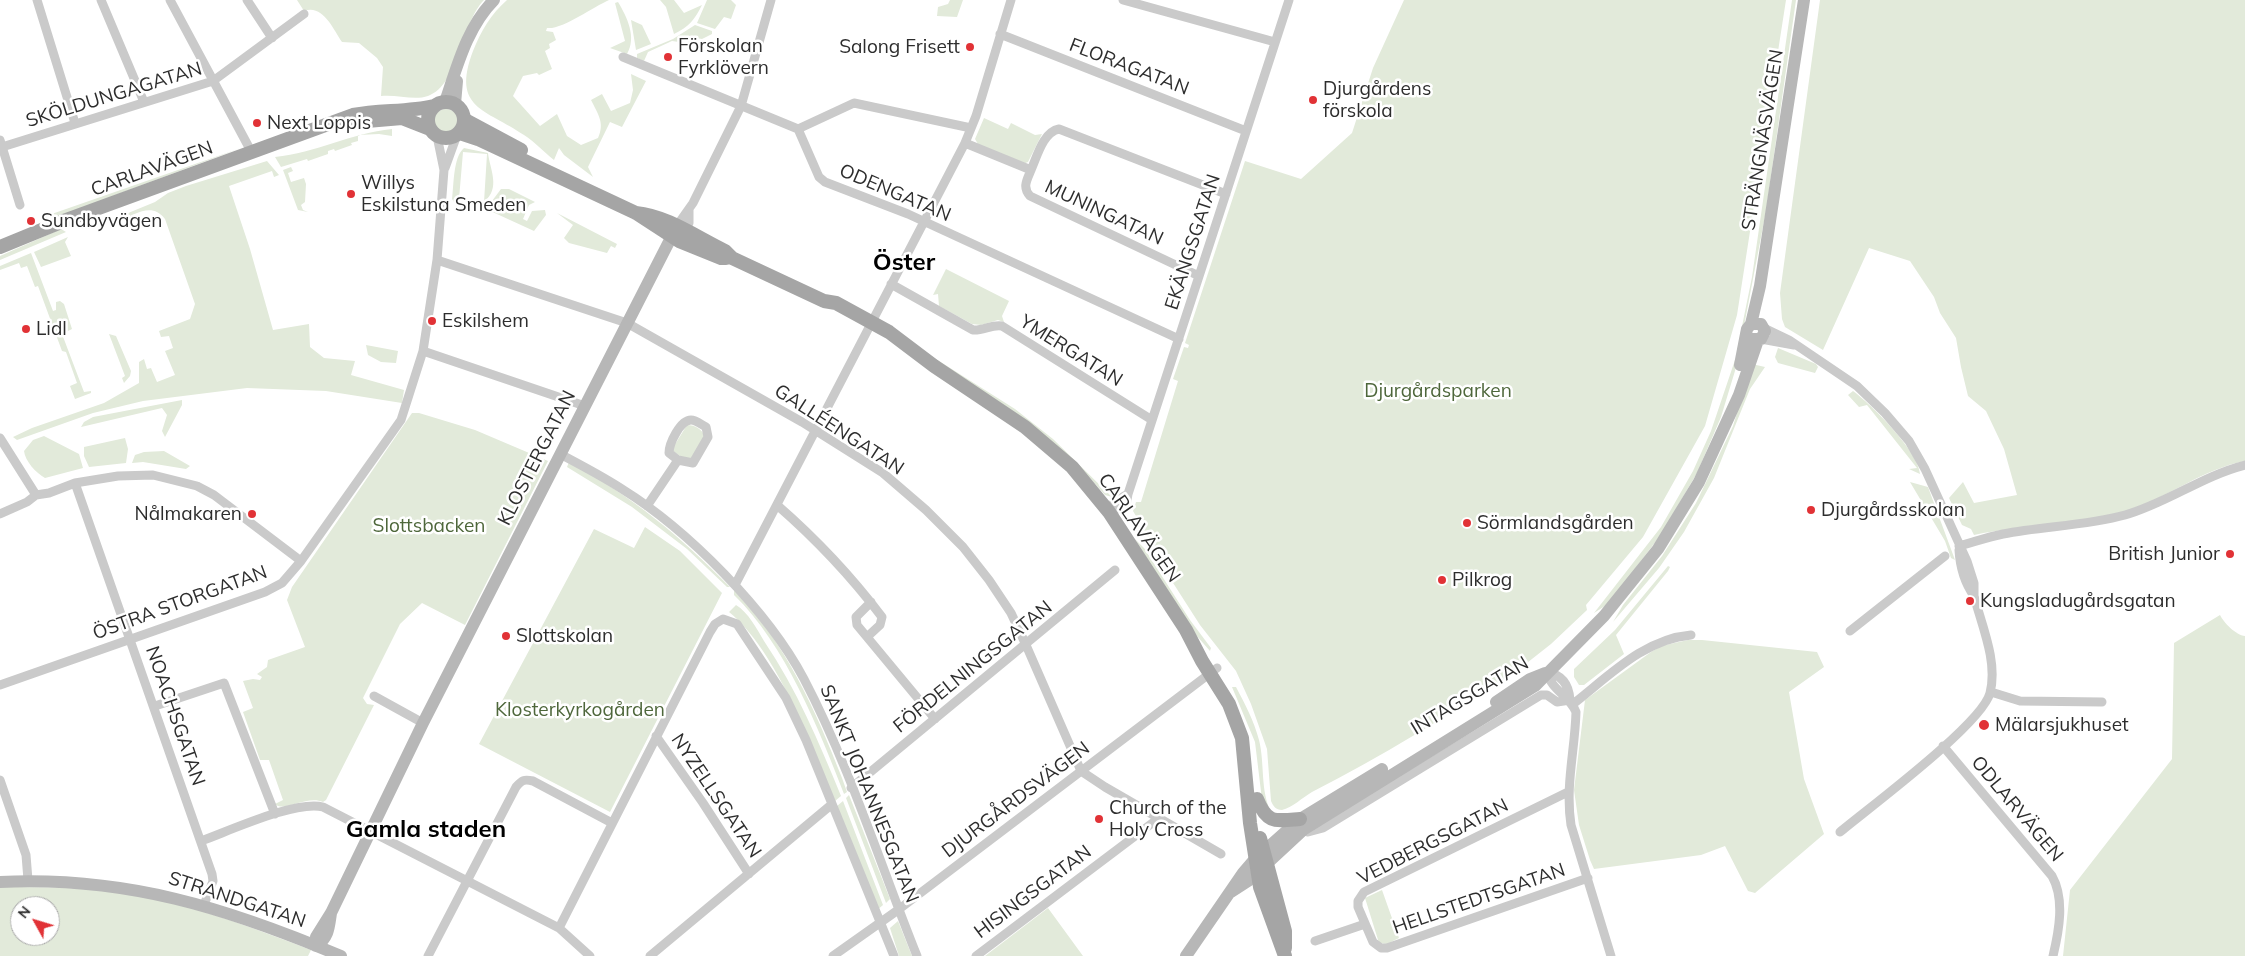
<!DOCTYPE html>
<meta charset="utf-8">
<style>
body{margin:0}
#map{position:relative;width:2245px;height:956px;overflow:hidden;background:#fff;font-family:Mulish,sans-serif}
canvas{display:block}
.north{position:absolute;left:10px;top:896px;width:50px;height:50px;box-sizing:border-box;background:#fff;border:1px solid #ababab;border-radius:50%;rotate:309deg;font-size:14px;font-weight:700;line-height:20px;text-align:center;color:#2d2d2d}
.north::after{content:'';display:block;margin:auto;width:18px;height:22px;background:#e13236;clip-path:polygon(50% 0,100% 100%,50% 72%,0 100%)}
</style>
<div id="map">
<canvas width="2245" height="956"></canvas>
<div class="north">N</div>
</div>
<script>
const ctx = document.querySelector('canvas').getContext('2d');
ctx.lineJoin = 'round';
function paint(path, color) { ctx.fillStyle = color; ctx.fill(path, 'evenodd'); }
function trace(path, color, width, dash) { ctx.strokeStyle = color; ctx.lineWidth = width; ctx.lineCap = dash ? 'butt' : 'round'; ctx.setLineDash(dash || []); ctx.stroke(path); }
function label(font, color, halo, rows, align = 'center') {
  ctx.font = font + ' Mulish,sans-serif'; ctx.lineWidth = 5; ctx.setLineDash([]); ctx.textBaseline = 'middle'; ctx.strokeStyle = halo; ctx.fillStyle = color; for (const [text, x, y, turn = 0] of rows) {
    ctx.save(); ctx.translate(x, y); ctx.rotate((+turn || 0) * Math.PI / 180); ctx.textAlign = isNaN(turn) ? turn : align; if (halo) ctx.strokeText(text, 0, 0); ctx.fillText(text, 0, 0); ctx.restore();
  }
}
const green = new Path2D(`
 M297,0H484C461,23 459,85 428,96C414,101 396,94 381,96L383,67L377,58L359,43L342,42C333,29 323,4 304,11Z
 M507,0H609C593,7 562,30 547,28L546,31L553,32L556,40L549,44L550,48L545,51L552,69L539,75L537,73L523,76L513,96L540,126L557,114L567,136L581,145L598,138C605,123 598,114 591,100L602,94L611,111L630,103L633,90L631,74L646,81L622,127L610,122L588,167L593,177L564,155L559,148L554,160C544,152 535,142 524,135C486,109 451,109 473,51C481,31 491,14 507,0Z
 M660,0H674L684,13L702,5C695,19 689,27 674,34L666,7Z
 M707,0H731L736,5L731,19L724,17L715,29L697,23Z
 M950,0H963L957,17L937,16L938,7L948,4Z
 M1404,0H1786L1737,315L1705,426L1643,537L1586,605L1587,610L1551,644L1518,670L1509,668L1504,672L1513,674C1446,716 1383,756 1312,792C1303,797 1292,808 1282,810C1276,810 1273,806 1271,801L1267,749L1251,704L1236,671L1200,625L1134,522L1136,516L1133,511L1136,502H1141L1178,381L1173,379L1184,347L1188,348L1189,345L1185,343L1245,161L1301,179L1352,133L1373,68Z
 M1792,0H1796L1766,211L1739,352L1737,351L1752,277Z
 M1820,0H2245V461C2203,469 2169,497 2129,510C2081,525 2024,524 1974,535L1971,529L1962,525L1949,498L1963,482L1974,503L2017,495L2004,449L1986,411L1968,396L1961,367L1956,338L1940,313L1934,297L1910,261L1869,248L1823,350L1785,327L1782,319L1780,293Z
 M618,2C627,17 637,37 627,54L610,48L625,41L615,3Z
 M631,20L642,25L651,44L636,50Z
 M695,25L712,31V34L702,39L696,38L693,44L672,41L648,52L644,61L637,58V54L673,39Z
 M434 121a12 12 0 1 1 24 0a12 12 0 1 1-24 0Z
 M984,118L1008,129L1011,123L1035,135L1042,134L1028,162L1023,164L978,144L975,139Z
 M392,129V136L379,134L358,135V141L351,143L352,145L335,151L334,149L328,151V154L308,161L307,159L281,167L275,157C316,153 351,133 392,129Z
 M241,148L62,215L47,219L46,216Z
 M464,148L488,153C490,170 501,188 484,202L487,154L463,152L459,199L466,200V203L454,202L452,199C454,185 453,157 464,148Z
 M267,161L279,175L274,177L272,171L229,186L250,249L273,330L309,324L310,347L324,358L355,361L351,375L404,390L402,403L326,391L247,388L143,401L93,413L17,440L13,437L32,428L104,403L139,383V362L144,359L147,369L151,368L157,382L175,375L165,351L173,348L169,336L161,337L159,331L190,319L195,304L165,219C152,202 136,214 119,221L116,218L155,202L168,193L186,186Z
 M291,167L293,171L288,173L291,182L304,178L306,184L305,202L301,205L303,210L308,212L298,210L283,170Z
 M501,189H509L535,202L529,205L523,219L527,221L532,211L545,210L546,215L534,231L486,209Z
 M557,213L617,244L615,248L611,246L607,253L569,243L564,238L573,225Z
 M61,229L66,232L0,260V256Z
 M68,237L65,242L71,256L41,267L34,252Z
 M31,253L53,311L56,310V302L60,301L64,304L72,329L62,334L84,392L91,391V393L75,399L70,386L77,383L66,352L62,351L38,286L35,287L27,266L21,268L19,263L0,270V266Z
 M946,269L1009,301L1002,316L1004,322L998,320L981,325L972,324L939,306L938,294L933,295Z
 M109,334L116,336L131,371L130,376L124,383L122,378L125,376Z
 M366,345L398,351L396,363L381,362L368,355Z
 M1778,348L1816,364L1818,367L1815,373L1778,363L1775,357Z
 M928,354L1015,409L1053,439L1112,497L1105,495L1080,467Z
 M1735,360L1738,361L1721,417L1697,473L1660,536L1608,604L1594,613L1661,527L1693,471L1711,431Z
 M1752,364L1765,367L1750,389L1714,478L1684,532L1659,568L1613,622L1623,605L1662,556L1696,503L1733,426Z
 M1853,391C1871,404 1919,452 1920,474L1909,469L1917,468L1867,405L1859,407L1848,395Z
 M182,400V405L165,437L162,431L167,415L162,408L81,427L84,422L93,417Z
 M412,413H419L475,430L548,461L465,625L422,603L400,624L363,698L367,704L374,705L326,800L323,802C306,795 284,813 275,804L283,800L269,760H260L243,712L253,708L243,681L253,679L260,680L262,677L257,674L267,667L268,660L305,647L287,600L292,587Z
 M687,425C696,425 701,429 705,436L693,458H683L673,451L674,446Z
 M44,436L79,454L83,468L45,478C36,473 25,461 24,451L33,440Z
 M125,438L128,449L126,463L89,467L84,456V447Z
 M164,451L190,466L186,469L143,462L132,463L135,455L144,452Z
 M569,462C633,497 679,535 730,587H727L687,549L632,507L567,467Z
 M1910,482L1928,487L1955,560L1951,558L1945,541Z
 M645,527L680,551L722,593L610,812L479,744L594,529L634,548Z
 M1135,539L1144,548L1190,620L1211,648L1210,651L1189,627Z
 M1668,566L1670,567L1668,571L1616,635L1624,654L1584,685H1579L1574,677V669L1615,630Z
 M734,590C785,641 816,711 842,778L847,792L844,794C819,729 785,644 734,595Z
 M736,605C748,612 757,629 764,641C797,690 819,742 841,796L835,801C810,744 777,651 729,612Z
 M2220,615C2224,623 2236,635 2245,636V956H2063L2070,890L2172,759L2174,643Z
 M1688,640H1702L1817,652L1824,667L1789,692L1804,779L1824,834L1755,893L1748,891L1725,846L1701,855L1594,869L1590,860L1579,825L1574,790L1585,700L1651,652L1661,646Z
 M1232,687H1236C1245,704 1254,721 1259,740C1265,764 1260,790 1271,812L1263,808L1255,742Z
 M849,795L890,899L886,903L846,798Z
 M843,801L883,905L876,911L837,806Z
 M0,887C50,887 103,887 152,898C206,910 259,930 311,950L308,956H0ZM20,906H50V936H20Z
 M1382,890L1399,938L1387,944L1379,943L1365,898Z
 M1048,908L1083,956H985Z
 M898,921L912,956H899L890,928Z`);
const street = new Path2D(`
 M37,0L75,123
 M101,0L144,102
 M170,0L252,153
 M247,0L272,38
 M1123,0L1275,42
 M1000,34L1246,131
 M623,57L798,129L819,177L825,182L908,214L1179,339
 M798,129L854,103L971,128
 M0,140L20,205
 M965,143L1031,170C1027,180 1022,187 1030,196L1199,276
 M2,147L213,81L304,14
 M445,168L457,135
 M1031,170C1037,157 1043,132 1059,129L1226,194
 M676,227L693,203L741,106L771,0
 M685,231L689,223V209
 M437,260L627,323L802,422L883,473L926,510L963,547L989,580L1011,613L1026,645L1081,771L1105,787L1221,854
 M891,284L973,330C983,331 992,324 1002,326L1152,420
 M1764,328L1789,340L1857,386L1885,413L1909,441L1925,469L1967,561L1974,583V596C1982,626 1998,662 1990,693C1982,724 1870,807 1840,832
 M1761,339L1794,345
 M423,351L585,406
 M0,438L36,495
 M560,454C581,465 602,476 622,489C688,530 768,611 804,679C850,767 880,864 917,956
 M75,483L212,874L213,881L204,905
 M777,505C816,539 851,576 882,617L880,625L867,637
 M647,506L678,460L693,463L708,437L706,427C702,425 696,420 691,420C680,420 669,444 669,453L678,460
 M1109,512L1126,506L1128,494L1289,0
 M1109,512L1114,502L1128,494
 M0,514L27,502L36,495L49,493L75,483L118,476L153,475L197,486L214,495L301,561
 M1959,546C1974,542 1988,537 2003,534C2043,526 2085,526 2125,515C2167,503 2202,476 2245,465
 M1959,550C1960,567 1964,582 1974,596
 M735,585L965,143L976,116L1011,0
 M871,602L856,617L857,625L935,719
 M1850,631L1945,556
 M0,685L265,592L282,583L301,561L401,420L423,351L437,260L444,170L437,136
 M1991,692L2020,701L2102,702
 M374,696L423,723
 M1570,700C1569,686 1563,675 1547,672C1551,690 1570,696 1576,712C1575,750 1565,786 1571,825L1611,956
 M1573,704C1609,676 1644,639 1691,635
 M155,706L224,683L275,814
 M656,736L703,803L749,874
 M1943,746L2052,876C2065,899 2059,931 2053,956
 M0,780L26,855L28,880
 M851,788L1115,570
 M1568,792L1364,892L1358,901V907L1373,942L1381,948H1387L1588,878
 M1303,830L1308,832L1323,828L1541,695H1547L1557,702L1570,700
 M201,841C229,831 296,800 323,807L559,928L590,956
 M559,928L710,632L715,624L723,619L737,624L786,698L806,740L894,956
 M1315,941L1365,924
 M428,956L516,787C522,780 524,779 533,781L612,823
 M650,956L831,805
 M833,956L898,910L1217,668
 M976,956L1159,818`);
const secondary = new Path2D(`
 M445,102C457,67 467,27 494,0
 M455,104L457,81
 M1751,339H1761L1765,331L1761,324H1751
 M1740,365L1747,329L1751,324L1760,286L1804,0
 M1496,702L1530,679L1545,673
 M0,882C126,876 227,908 341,956
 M1231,892L1248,881L1303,830L1535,686L1604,616L1658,549L1699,482L1739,395L1758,340
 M331,913C329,926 329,938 316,946V937L331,913L423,723L676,228
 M1186,956L1243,873L1255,859L1300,819L1382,769`);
const primary = new Path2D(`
 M428 120a18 18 0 1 1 36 0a18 18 0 1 1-36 0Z
 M465,120L521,150
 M355,122L402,118L430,129
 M460,133L478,139L636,213L679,241L721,258H726
 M636,213C667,216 696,237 725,251L732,258L824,301L836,303L889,332L934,366L1025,427L1072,467L1109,512L1186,630L1202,661L1229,704L1242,738L1250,823L1260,887L1285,956
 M0,247L66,220L353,115C380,110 408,112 434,106
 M1257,799C1267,824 1275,821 1300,819
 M1260,838L1285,931V948`);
const markers = [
 [970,47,5,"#e13236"],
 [668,57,5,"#e13236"],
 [1313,100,5,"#e13236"],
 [257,123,5,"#e13236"],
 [351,194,5,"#e13236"],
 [31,221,5,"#e13236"],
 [432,321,5,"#e13236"],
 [26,329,5,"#e13236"],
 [1811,510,5,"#e13236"],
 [252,514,5,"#e13236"],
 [1467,523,5,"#e13236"],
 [2230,554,5,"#e13236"],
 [1442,580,5,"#e13236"],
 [1970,601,5,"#e13236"],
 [506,636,5,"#e13236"],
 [1984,725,6,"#e13236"],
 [1099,819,5,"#e13236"]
];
const poiNames = [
 ["Förskolan",678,46],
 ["Fyrklövern",678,68],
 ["Salong Frisett",960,47,"right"],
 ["Djurgårdens",1323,89],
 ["förskola",1323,111],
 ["Next Loppis",267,123],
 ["Willys",361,183],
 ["Eskilstuna Smeden",361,205],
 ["Sundbyvägen",41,221],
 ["Eskilshem",442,321],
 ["Lidl",36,329],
 ["Djurgårdsskolan",1821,510],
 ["Nålmakaren",242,514,"right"],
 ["Sörmlandsgården",1477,523],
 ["British Junior",2220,554,"right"],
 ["Pilkrog",1452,580],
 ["Kungsladugårdsgatan",1980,601],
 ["Slottskolan",516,636],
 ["Mälarsjukhuset",1995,725],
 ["Church of the",1109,808],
 ["Holy Cross",1109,830]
];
const streetNames = [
 ["FLORAGATAN",1129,67,21],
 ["SKÖLDUNGAGATAN",114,95,-17],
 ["STRÄNGNÄSVÄGEN",1763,140,-81],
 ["CARLAVÄGEN",152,169,-20],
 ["ODENGATAN",895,193,23],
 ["MUNINGATAN",1104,213,25],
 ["EKÄNGSGATAN",1193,242,-72],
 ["YMERGATAN",1071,351,32],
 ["GALLÉENGATAN",839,430,33],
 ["KLOSTERGATAN",537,458,-63],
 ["CARLAVÄGEN",1139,528,55],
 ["ÖSTRA STORGATAN",180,603,-20],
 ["FÖRDELNINGSGATAN",973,667,-39],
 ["INTAGSGATAN",1470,696,-31],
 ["NOACHSGATAN",175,716,71],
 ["SANKT JOHANNESGATAN",869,794,68],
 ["NYZELLSGATAN",716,796,56],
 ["DJURGÅRDSVÄGEN",1016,800,-37],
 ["ODLARVÄGEN",2017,809,50],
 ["VEDBERGSGATAN",1433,842,-27],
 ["HISINGSGATAN",1033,892,-37],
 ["HELLSTEDTSGATAN",1479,899,-19],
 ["STRANDGATAN",237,900,18]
];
const parkNames = [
 ["Djurgårdsparken",1438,391],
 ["Slottsbacken",429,526],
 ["Klosterkyrkogården",580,710]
];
const districtNames = [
 ["Öster",904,263],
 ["Gamla staden",426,830]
];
paint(green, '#e2eada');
trace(street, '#cacaca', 9);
trace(secondary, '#b7b7b7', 12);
trace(primary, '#a5a5a5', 14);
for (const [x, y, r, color] of markers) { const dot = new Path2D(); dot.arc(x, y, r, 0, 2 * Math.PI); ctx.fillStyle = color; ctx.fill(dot); trace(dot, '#fff', 2); }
label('19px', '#2d2d2d', '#fff', poiNames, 'left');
label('19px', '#2d2d2d', '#fff', streetNames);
label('19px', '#4e673b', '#fff', parkNames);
label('bold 24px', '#000', '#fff', districtNames);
</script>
